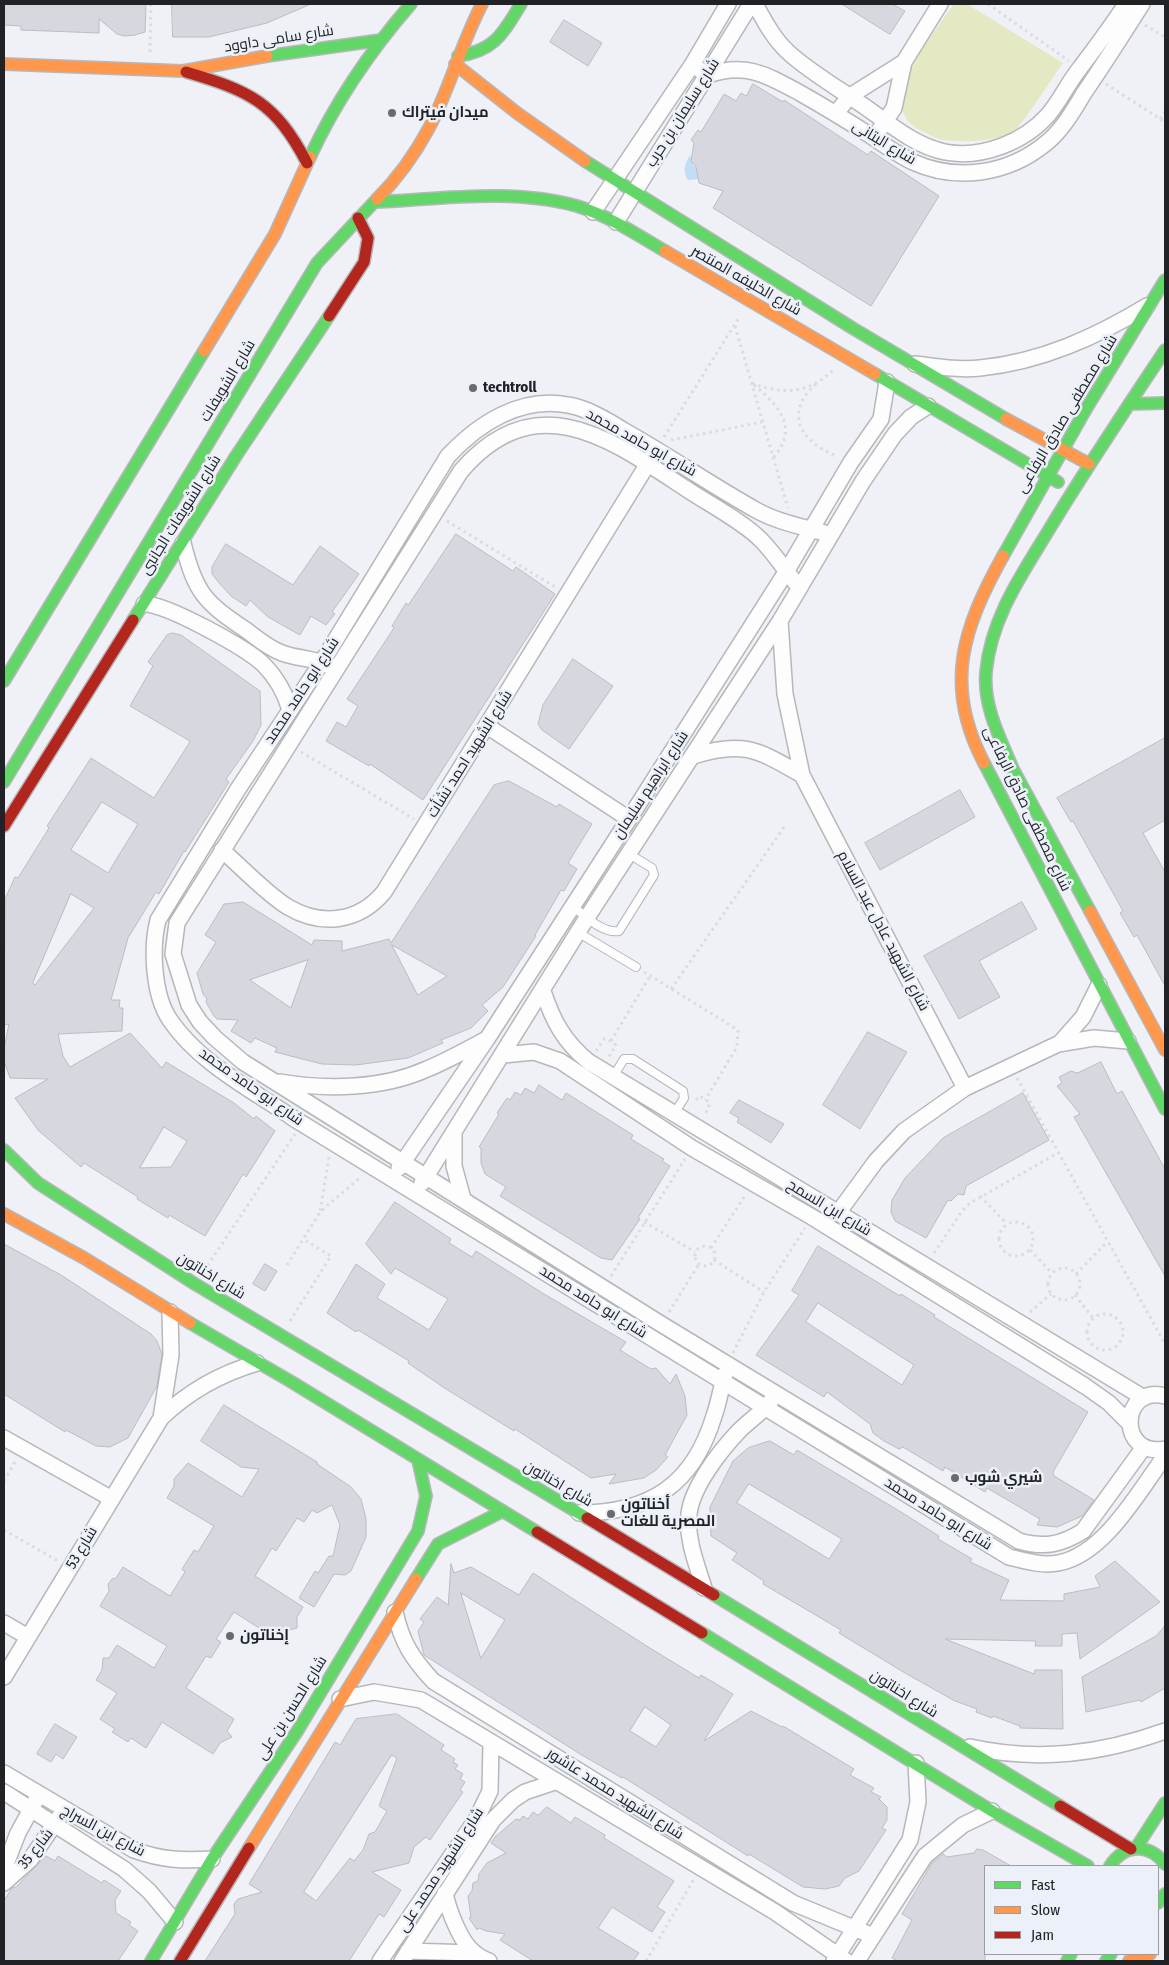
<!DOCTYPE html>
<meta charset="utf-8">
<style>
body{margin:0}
#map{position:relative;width:1169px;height:1965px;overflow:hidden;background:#eff1f6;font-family:"Fira Sans Condensed",sans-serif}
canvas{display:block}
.frame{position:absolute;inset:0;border:5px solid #202225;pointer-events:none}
.legend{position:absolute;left:984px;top:1865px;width:175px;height:90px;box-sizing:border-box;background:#ecf0f9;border:1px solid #9a9ea4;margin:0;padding:6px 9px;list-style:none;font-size:15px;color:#202225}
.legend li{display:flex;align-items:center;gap:10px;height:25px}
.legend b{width:25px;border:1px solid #9a9ea4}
</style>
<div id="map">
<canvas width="1169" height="1965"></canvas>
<div class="frame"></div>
<ul class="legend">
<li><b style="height:6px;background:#63d668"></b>Fast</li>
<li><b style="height:6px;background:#ff974d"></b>Slow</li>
<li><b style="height:6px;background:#b3261e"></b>Jam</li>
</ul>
</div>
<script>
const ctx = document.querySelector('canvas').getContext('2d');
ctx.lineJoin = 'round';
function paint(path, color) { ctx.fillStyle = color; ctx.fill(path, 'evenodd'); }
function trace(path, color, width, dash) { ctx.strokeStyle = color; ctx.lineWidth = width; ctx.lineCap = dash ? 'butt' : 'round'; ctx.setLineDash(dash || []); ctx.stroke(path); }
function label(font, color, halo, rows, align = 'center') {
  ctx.font = font + ' "Fira Sans Condensed",Cairo,sans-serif'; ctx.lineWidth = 5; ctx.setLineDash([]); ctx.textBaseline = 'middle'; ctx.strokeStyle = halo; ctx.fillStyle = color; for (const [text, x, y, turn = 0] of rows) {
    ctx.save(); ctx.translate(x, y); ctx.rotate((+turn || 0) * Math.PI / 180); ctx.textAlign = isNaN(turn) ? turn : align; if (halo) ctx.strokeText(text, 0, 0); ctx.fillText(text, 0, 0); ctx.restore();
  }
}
const green = new Path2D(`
 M954,4H967L1063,63C1055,74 1021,127 1014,131C992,143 966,142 943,140C936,139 929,134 922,131C870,108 934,33 954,4Z`);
const water = new Path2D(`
 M690,155L693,166L701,170L698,179L688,180C682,171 685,164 690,155Z`);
const building = new Path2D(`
 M4,4H146L145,32L135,35L124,36L117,34L99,19V33L21,30V26L4,25Z
 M172,4H311L267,23L209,37H173Z
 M842,4H892L905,11L890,34Z
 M564,20L602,43L588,66L550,42Z
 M753,84L783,102L784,100L868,155L871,151L939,196L871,306L713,208L723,191L699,183L696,167L691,161L694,143L691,140L698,130L701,132L724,94L736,101L741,93L746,96Z
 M456,534L513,571L516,567L555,594L423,800L370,764L369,766L326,741L337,722L346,727L358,706L347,699L394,628L392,626L406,603L408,605Z
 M226,544L293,585L320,546L359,574L332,612L335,614L326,625L311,616L300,635L268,617L250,600L246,606L231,596L220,584L212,574V567Z
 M172,633L181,635L260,691L261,725L253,741L226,779L229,782L185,852L184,851L159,894L156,892L128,938L111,1000H120L119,1008H123L122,1031L58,1034L63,1056L70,1067L130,1033L162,1068L166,1062L234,1103L254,1119L256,1116L275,1131L246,1177L243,1174L205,1236L169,1215L168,1218L137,1199L138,1197L84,1163L81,1167L38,1130L15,1098L48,1079L10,1078L4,1061V1048L9,1024L4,1025L5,899L15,877L18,878L49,828L47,826L91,758L154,798L188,745L190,741L130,706L153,666L148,662L167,635ZM102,802L138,824L108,873L71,850ZM71,894L94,908L35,985L33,983ZM164,1127L187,1141L171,1167L140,1168Z
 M573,659L613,686L569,749L542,730L538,724L543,705Z
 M1165,738V820L1143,833L1165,872V986L1137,935L1134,937L1120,913L1123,911L1073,821L1071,822L1057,798Z
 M509,781L557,807L559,804L592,824L568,863L577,869L564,891L561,890L535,935L536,936L503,987L482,1005L488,1011L471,1028L441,1040L443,1043L408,1058L356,1065L322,1064L275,1052L277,1048L255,1038L251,1043L231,1031L238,1020L217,1019L214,1016L206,1002L207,999L203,994L197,973L216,942L205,935L224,904L243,902L312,945L314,940L342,941V951L389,939L391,943L494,785ZM392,945L447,976L418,995ZM308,960L291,1008L250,980Z
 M960,790L975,817L880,870L865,843Z
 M1022,902L1037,929L979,961L1000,997L959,1019L924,956Z
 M868,1032L907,1052L860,1129L823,1105Z
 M1101,1062L1117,1094L1122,1091L1165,1169V1276L1074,1117L1080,1114L1057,1086L1062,1083L1059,1077L1071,1071L1077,1073Z
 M539,1085L562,1100L566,1093L633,1135L631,1139L664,1159L662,1161L670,1166L638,1218L640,1219L612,1260L601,1258L500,1196L506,1187L485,1174L481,1163V1148L479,1147L499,1114L497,1113L507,1098L510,1100L515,1092L521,1095L525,1088L534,1093Z
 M1023,1093L1049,1140L966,1186L964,1195L958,1194L951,1201L948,1200L926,1238L895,1221L891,1212L892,1200L905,1178L943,1138Z
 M739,1100L784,1124L771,1143L737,1122L739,1118L730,1113Z
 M395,1202L451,1239L449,1243L472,1257L476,1251L544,1294L626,1342L620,1350L651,1369L656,1368L670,1384L676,1374L685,1396L687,1415L665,1455L668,1457L656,1470L644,1478L609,1484L616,1474L591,1478L515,1429L514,1431L446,1389L408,1363L409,1361L358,1330L356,1332L327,1313L356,1264L385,1284L377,1298L429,1330L448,1299L395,1268L391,1274L366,1244Z
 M4,1244L61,1275L151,1334L157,1341L162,1354L157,1386L128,1438L110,1447L96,1446L66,1430L65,1432L4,1394Z
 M818,1246L900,1296L901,1294L935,1315L934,1317L1088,1412L1053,1472L1054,1476L1094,1500L1082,1516L1057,1527L1037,1525L1040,1519L987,1488L985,1492L945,1467L943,1471L903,1447L899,1449L884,1441L873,1433L870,1424L827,1392L824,1397L756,1355L799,1295L792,1291ZM818,1303L914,1365L902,1385L806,1322Z
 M265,1264L277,1271L265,1291L253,1284Z
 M224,1405L317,1462V1464L351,1487L361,1499L366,1519V1537L351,1571L345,1575L334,1574L314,1607L299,1598L315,1571L318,1573L329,1556H333L340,1525L332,1505L317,1513L312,1510L304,1522L297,1518L276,1551L272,1548L255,1576L303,1607L297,1617V1628L289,1630L281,1642L234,1612L216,1639L221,1642L211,1658L206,1656L186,1688L234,1719L227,1731L232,1737L220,1743L213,1754L162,1722L146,1748L131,1738L128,1742L112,1732L115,1729L100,1719L117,1693L96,1680L102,1670L103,1658H109L117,1645L154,1668L167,1646L100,1606L109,1591L108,1584L112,1579L116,1578L123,1567L170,1596L185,1572L182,1569L194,1550L198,1552L214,1526L167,1498L174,1486V1479L188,1463L242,1497L259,1469L241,1467L201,1441Z
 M770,1441L794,1455L797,1450L901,1512L939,1536L938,1539L972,1559L970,1562L1009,1580L1000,1600L1064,1601V1594L1100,1587L1095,1576L1115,1561L1160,1602L1080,1659L1077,1633L1062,1634V1646H1035L1036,1641L945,1639L1034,1674L1035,1670H1062L1063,1729L1020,1728V1726L993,1716L992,1718L976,1712L977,1709L955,1701L905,1673L839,1633L841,1630L763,1584L764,1581L732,1560L737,1553L711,1536L710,1507L733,1461L748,1448ZM749,1484L842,1539L829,1559L737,1503Z
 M451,1564L454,1573L471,1567L519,1595L533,1573L645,1645L699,1678L701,1675L733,1694L704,1741L751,1711L782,1727L783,1726L854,1769L850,1775L874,1788L871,1792L881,1797L879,1799L887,1807V1820L882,1828L886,1830L859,1871L845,1878L839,1886L825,1889L803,1887L749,1854L748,1856L623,1777L622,1778L580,1754L424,1655L418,1631L424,1622L420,1619L437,1597L448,1605ZM461,1593L505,1620L481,1658ZM645,1707L671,1725L656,1747L630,1731Z
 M1165,1626V1688L1141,1702L1140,1700L1086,1712L1082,1677L1156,1636Z
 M397,1714L444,1745L441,1750L455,1759L453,1762L458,1765L455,1769L463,1774L460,1779L465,1782L460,1790L463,1792L430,1840L426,1837L414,1847L409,1863L372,1872L401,1890L384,1917L379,1914L349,1961H205L235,1914L234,1904L238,1899L262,1892L249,1884L335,1742L340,1745L356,1719ZM392,1755L397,1758L379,1806L387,1811L375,1832L369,1834L363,1850L354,1861L350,1858L316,1901L304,1892Z
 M55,1724L77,1737L63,1759L56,1754L51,1762L37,1754Z
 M547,1807L571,1823L575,1817L605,1835L604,1838L674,1881L657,1907L665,1912L652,1932L612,1907L598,1928L639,1953L633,1961H533L500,1940L505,1934L486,1931L479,1928L477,1930L469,1918L471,1917L468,1896L472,1891L473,1883L478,1881L479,1874L487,1863L506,1853L491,1843L495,1837L516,1819L520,1820L523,1816L528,1819L533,1812L538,1815Z
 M977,1849L983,1850L1011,1866H985V1961H898L892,1958L912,1920L902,1914L932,1863L943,1854L947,1857L974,1853Z
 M46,1856L55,1861L58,1856L102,1883L104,1880L121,1891L115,1900L116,1913L131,1922L129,1925L138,1931L118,1961H4V1901L12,1888L16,1887Z`);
const path = new Path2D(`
 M988,4L1069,61
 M1145,25L1165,37
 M150,52L151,4
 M1106,84L1165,122
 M1160,119L1165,112
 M735,326L788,508
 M752,383C782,395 809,394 833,370
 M816,384C782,414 802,443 837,456
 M754,385C780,406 799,429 773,458
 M664,437L740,316
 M671,440L762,422
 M447,521L555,587
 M301,752L414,819
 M644,972L738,1030L737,1047L705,1100
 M671,989L785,826
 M611,1041L650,976
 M596,1051L604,1039H607L616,1045L608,1058
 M1017,1078L1165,1344
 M696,1100L700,1096L710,1103L705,1115
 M329,1157L320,1212L362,1176
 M980,1196L1007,1224
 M999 1239a17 17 0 1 1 34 0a17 17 0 1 1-34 0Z
 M644,1222L695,1252
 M695 1256a10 10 0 1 1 20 0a10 10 0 1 1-20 0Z
 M711,1248L746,1194
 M1030,1250L1052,1273
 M934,1253L962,1211L970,1203L1058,1153
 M714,1260L764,1292
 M287,1265L320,1212
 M1048 1284a16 16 0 1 1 32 0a16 16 0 1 1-32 0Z
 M204,1271L295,1134
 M1076,1274L1107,1242
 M611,1276L685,1159
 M1075,1295L1093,1318
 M669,1312L699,1264
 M1030,1312L1051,1294
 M1087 1332a18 18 0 1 1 36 0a18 18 0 1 1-36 0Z
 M290,1321L331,1256L303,1239
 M733,1353L764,1292L805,1228
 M4,1481L16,1460
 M4,1530L58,1561
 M646,1961L694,1879`);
const lane = new Path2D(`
 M572,906C585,915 602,934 619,931L654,875L652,868L629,854
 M579,933L636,967
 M613,1077L624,1059H633L683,1091L684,1098L674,1114`);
const street = new Path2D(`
 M755,4C764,20 773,38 787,51C804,68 839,89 861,104C886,121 914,146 945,152C982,159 1024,142 1048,115C1060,101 1068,83 1080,68C1096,47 1111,27 1126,4
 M692,65L708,75C746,62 767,75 800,93C823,106 846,120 868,134C883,144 898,155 913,162C957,182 1008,174 1045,144C1062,131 1073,111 1084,93C1104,64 1123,34 1142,4
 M836,113L850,96L904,62
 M880,129L894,108L904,62L940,4
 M593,212L692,65L728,4
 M616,222L751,4
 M915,364C937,367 959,370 980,368C1041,362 1096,337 1147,306
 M831,535C806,527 779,523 756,510C711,485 668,455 623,430C607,420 587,408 568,405C521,396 479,423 448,456L322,662L238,789L158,920C151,948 153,995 170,1020C199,1063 252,1090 293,1118L1009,1557C1025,1561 1042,1566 1058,1563C1104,1555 1139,1491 1165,1456
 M183,543C195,592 204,602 246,630C257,638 268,648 282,653C298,659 315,658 330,666
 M799,587C786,572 775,554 761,540C744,522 707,503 685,488C610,439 536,384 461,471L177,923L173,954L189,1005L200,1022L215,1038L243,1062L661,1324L1019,1541C1044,1548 1061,1545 1083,1531L1144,1447
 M144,604C167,604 246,648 263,664C276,677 285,693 290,710
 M780,621L785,694L802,775L965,1088
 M487,726L629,819
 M693,756C744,740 758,750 802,775
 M222,850C240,866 269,896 288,907C322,927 359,922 384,892L652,457
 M543,991C553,1021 564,1042 589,1062L1144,1398
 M1060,1043L1083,1017L1099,985
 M503,1055L534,1052L560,1061L692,1148L812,1217L1085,1386L1109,1403L1129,1423
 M280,1082C327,1090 383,1089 427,1069C447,1061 466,1050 485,1040
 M454,1132V1166L463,1199
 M399,1168L487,1039L629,819L786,572L851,462L881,419L887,382
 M422,1183L588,916L780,621L863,481L895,434L911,417L928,406
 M838,1213L876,1161L904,1131L965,1088L1058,1044L1094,1038L1128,1041
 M1165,1396C1120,1384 1117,1458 1165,1449
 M161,1418L171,1355L170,1312
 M4,1438L112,1499
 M579,1513C650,1513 693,1485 714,1416C719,1402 721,1388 725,1374
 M704,1588C697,1565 686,1539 689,1514C692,1487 720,1451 738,1432C748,1421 762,1413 771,1401
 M395,1612C402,1643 412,1658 433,1681L793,1903L873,1936
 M4,1623L28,1637
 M4,1677L161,1418C189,1391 219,1374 257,1363
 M340,1699L374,1692L421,1700L775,1912L846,1961
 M970,1747C1038,1762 1101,1754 1165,1731
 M4,1773L134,1850C162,1860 182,1861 212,1859
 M4,1792L124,1869L149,1891L175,1922
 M4,1869L18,1833L36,1800
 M4,1883L30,1860L60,1816
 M445,1893C448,1909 461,1944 475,1953C479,1957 484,1959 489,1961
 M408,1951L473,1953
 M380,1961L477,1818L490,1791L491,1744
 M402,1961L493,1820L513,1800L525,1792L555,1782
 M834,1961L910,1840L918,1802L916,1763
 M857,1961L925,1856L963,1825L992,1811`);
const fast = new Path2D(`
 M267,56L381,40
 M458,56C495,51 503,33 521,4
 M310,157C336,101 371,50 411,4
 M585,161L854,329L1006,419
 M375,202C440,199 513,188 577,206C609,216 636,234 665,251
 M875,374L1058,482
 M1129,404L1165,403
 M1003,556L1086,409L1165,280
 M133,620L236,456L329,316
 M4,681L204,351
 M984,763L1165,1109
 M4,782L317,263L377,199
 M1090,911L1013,769C1000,738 983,706 986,672C991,617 1023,573 1050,528C1087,467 1126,409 1165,350
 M4,1150L38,1183L195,1284L587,1518
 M190,1323L290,1381L537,1532
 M416,1579L438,1544L503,1511
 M714,1595L1060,1806
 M702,1633L992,1811L1088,1866
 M1136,1848L1165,1803
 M1110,1866C1124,1844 1149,1843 1165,1864
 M1158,1903L1165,1894
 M151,1961L212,1859L298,1730L418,1531L426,1496L418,1460
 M1067,1961L1071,1954
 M1106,1961L1111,1954`);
const slow = new Path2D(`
 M4,64L183,71L267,56
 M455,64L517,113L585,161
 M377,199C398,178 415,154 429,128C450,88 461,44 482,4
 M665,251L875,374
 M204,351L275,234L310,157
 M1006,419L1089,464
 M984,763C943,685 963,628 1003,556
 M1090,911L1165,1050
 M4,1214L84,1258L190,1323
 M249,1848L416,1579
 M1129,1961L1150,1954`);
const jam = new Path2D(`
 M186,72C250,91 275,102 307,163
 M329,316L364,262L368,238L358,218
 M4,826L133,620
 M587,1518L714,1595
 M537,1532L702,1633
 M1060,1806L1131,1849
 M180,1961L249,1848`);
const markers = [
 [392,113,5,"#686a6e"],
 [473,388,5,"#686a6e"],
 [955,1478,5,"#686a6e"],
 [611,1514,5,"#686a6e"],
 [230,1636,5,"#686a6e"]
];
const streetNames = [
 ["شارع سامى داوود",279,39,-9],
 ["شارع سليمان بن حرب",683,113,-58],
 ["شارع البتانى",884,143,31],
 ["شارع الخليفه المنتصر",746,281,30],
 ["شارع الشويفات",228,381,-59],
 ["شارع مصطفى صادق الرفاعى",1067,414,-59],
 ["شارع ابو حامد محمد",641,443,29],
 ["شارع الشويفات الجانبى",181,515,-58],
 ["شارع ابو حامد محمد",302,691,-57],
 ["شارع الشهيد احمد نشأت",470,754,-58],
 ["شارع ابراهيم سليمان",651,785,-57],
 ["شارع مصطفى صادق الرفاعى",1027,809,64],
 ["شارع الشهيد عادل عبد السلام",883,931,62],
 ["شارع ابو حامد محمد",251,1087,35],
 ["شارع ابن السمح",829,1208,31],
 ["شارع اخناتون",211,1276,31],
 ["شارع ابو حامد محمد",593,1302,32],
 ["شارع اخناتون",558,1484,30],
 ["شارع ابو حامد محمد",938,1514,32],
 ["شارع 53",82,1548,-59],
 ["شارع اخناتون",904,1694,32],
 ["شارع الحسن بن على",292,1708,-58],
 ["شارع الشهيد محمد عاشور",615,1794,32],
 ["شارع ابن السراج",103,1831,28],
 ["شارع 35",36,1849,-52],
 ["شارع الشهيد محمد على",441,1870,-57]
];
const poiNames = [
 ["ميدان فيتراك",402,113],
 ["techtroll",483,388],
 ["شيري شوب",965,1478],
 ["أخناتون",621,1505],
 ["المصرية للغات",621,1522],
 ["إخناتون",240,1636]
];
paint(green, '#e5e9c3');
paint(water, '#c1def7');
paint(building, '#d7d7df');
trace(building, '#bcbcc0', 1);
trace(lane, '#b6b7bb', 10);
trace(street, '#b6b7bb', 18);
trace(fast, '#b6b7bb', 14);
trace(slow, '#b6b7bb', 14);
trace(jam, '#b6b7bb', 14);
trace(path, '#dadbdc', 3, [2.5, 4]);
trace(lane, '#fdfdfe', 8);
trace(street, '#fdfdfe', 15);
trace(fast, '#63d668', 11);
trace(slow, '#ff974d', 11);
trace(jam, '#b3261e', 11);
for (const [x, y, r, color] of markers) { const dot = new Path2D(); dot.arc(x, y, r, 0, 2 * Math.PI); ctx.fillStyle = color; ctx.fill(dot); trace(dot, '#ecf0f9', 2); }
label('15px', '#202225', '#ecf0f9', streetNames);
label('bold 15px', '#202225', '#ecf0f9', poiNames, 'left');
</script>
